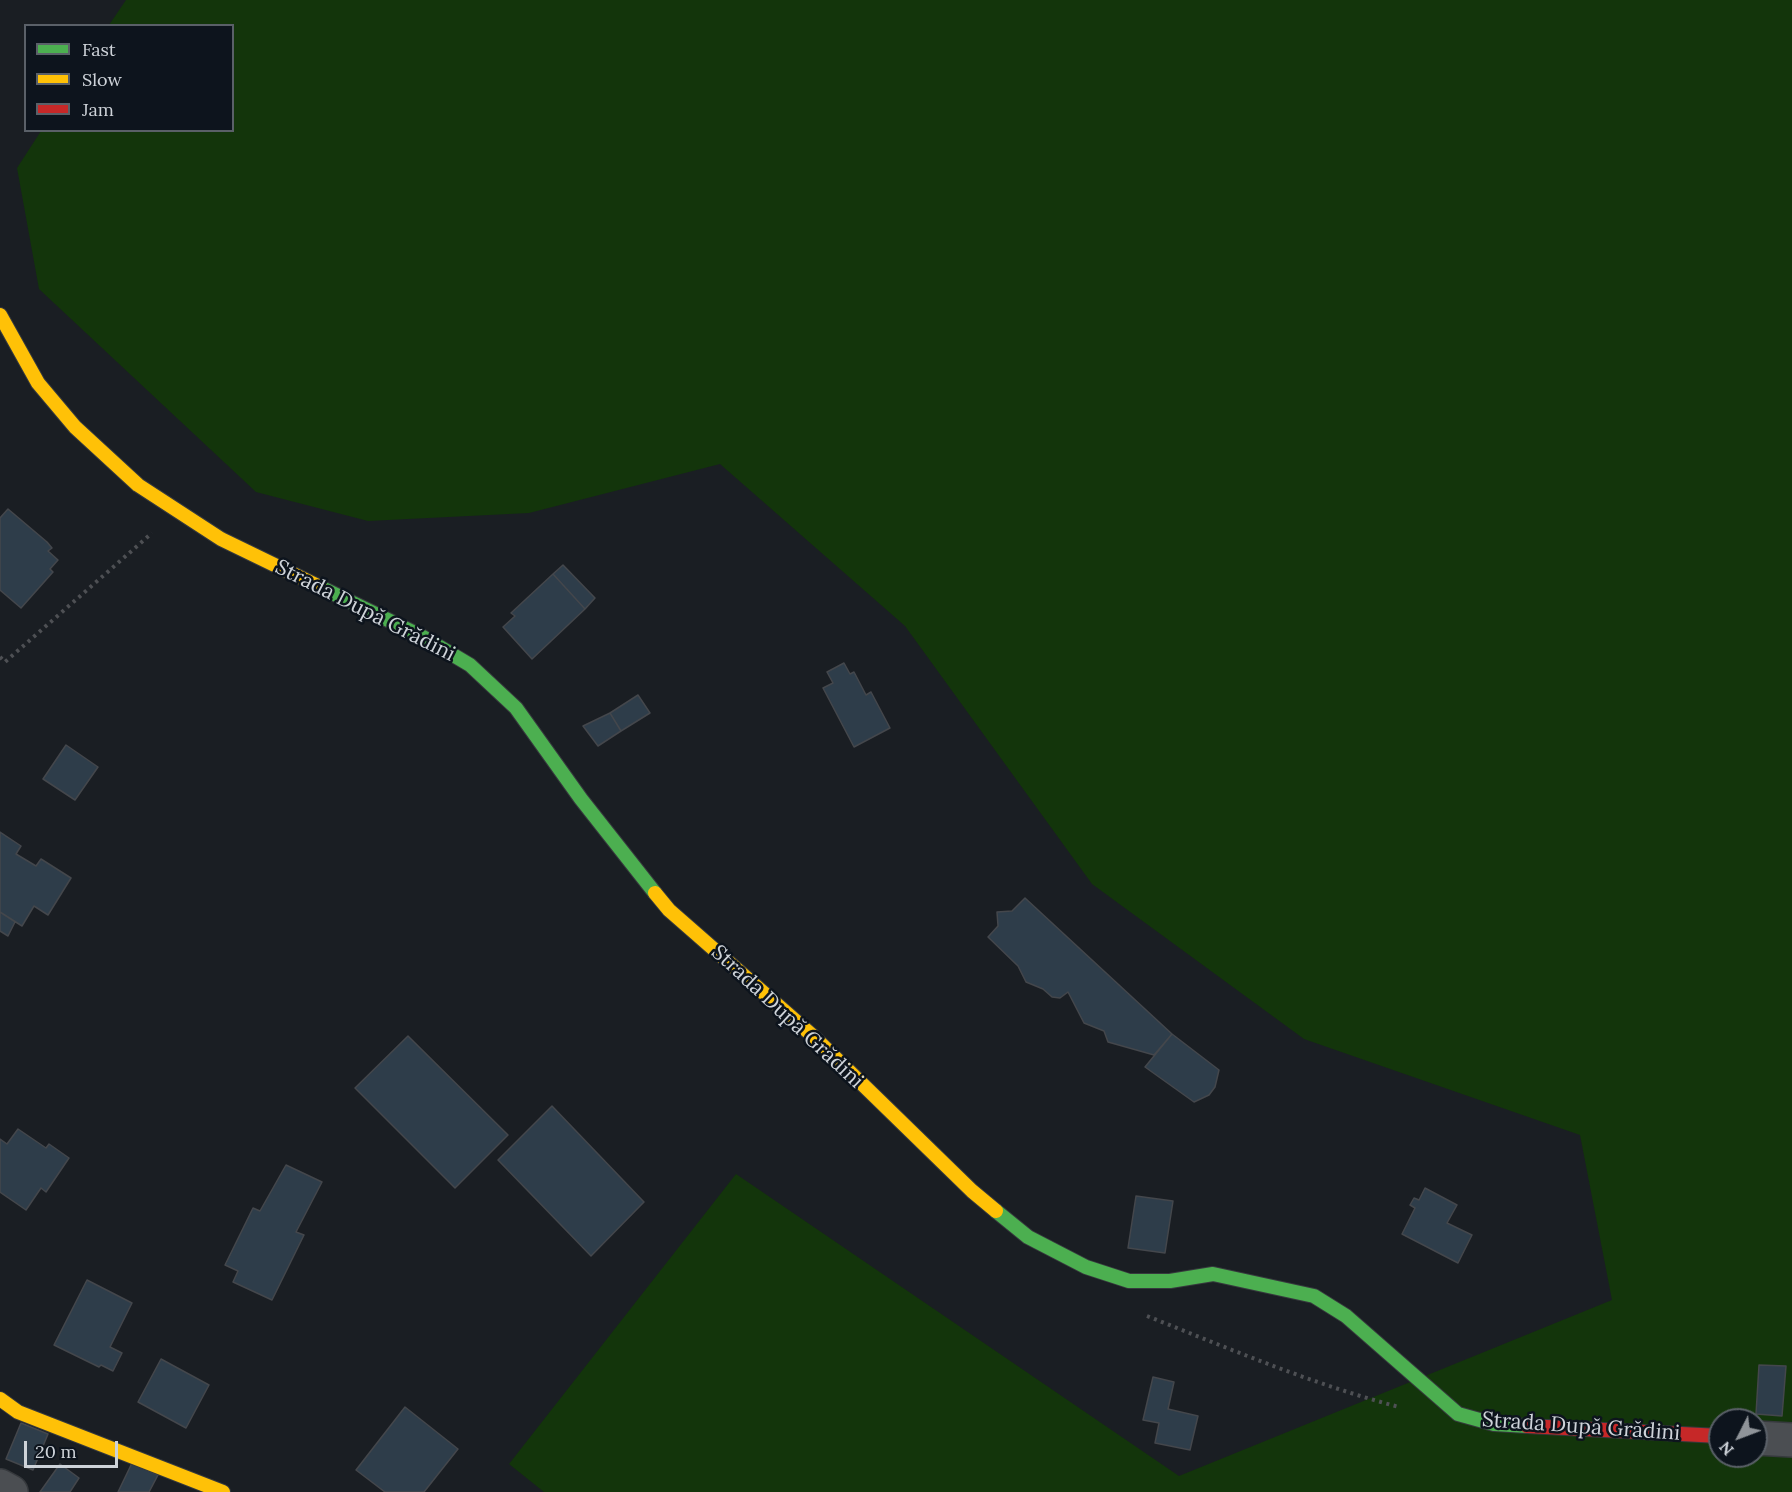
<!DOCTYPE html>
<meta charset="utf-8">
<style>
body{margin:0}
#map{position:relative;width:1792px;height:1492px;overflow:hidden;background:#1a1e23;font-family:Lora,serif}
canvas{display:block}
.legend{position:absolute;left:24px;top:24px;width:210px;height:108px;box-sizing:border-box;background:#0d141d;border:2px solid #5a6068;margin:0;padding:8px 10px;list-style:none;font-size:18px;color:#ced3d9}
.legend li{display:flex;align-items:center;gap:12px;height:30px}
.legend b{width:30px;border:2px solid #5a6068}
.north{position:absolute;left:1708px;top:1408px;width:60px;height:60px;box-sizing:border-box;background:#0d141d;border:2px solid #5a6068;border-radius:50%;rotate:228deg;font-size:16px;font-weight:700;line-height:24px;text-align:center;color:#ced3d9}
.north::after{content:'';display:block;margin:auto;width:21px;height:27px;background:#8f9499;clip-path:polygon(50% 0,100% 100%,50% 72%,0 100%)}
.scale{position:absolute;left:24px;top:1441px;width:94px;height:27px;box-sizing:border-box;border:3px solid #ced3d9;border-top:0;padding-left:8px;font-size:18px;line-height:21px;white-space:nowrap;color:#ced3d9;-webkit-text-stroke:4px #0d141d;paint-order:stroke}
</style>
<div id="map">
<canvas width="1792" height="1492"></canvas>
<ul class="legend">
<li><b style="height:8px;background:#4caf50"></b>Fast</li>
<li><b style="height:8px;background:#ffc107"></b>Slow</li>
<li><b style="height:8px;background:#c62828"></b>Jam</li>
</ul>
<div class="north">N</div>
<div class="scale">20 m</div>
</div>
<script>
const ctx = document.querySelector('canvas').getContext('2d');
ctx.lineJoin = 'round';
function paint(path, color) { ctx.fillStyle = color; ctx.fill(path, 'evenodd'); }
function trace(path, color, width, dash) { ctx.strokeStyle = color; ctx.lineWidth = width; ctx.lineCap = dash ? 'butt' : 'round'; ctx.setLineDash(dash || []); ctx.stroke(path); }
function label(font, color, halo, rows, align = 'center') {
  ctx.font = font + ' Lora,serif'; ctx.lineWidth = 5; ctx.setLineDash([]); ctx.textBaseline = 'middle'; ctx.strokeStyle = halo; ctx.fillStyle = color; for (const [text, x, y, turn = 0] of rows) {
    ctx.save(); ctx.translate(x, y); ctx.rotate((+turn || 0) * Math.PI / 180); ctx.textAlign = isNaN(turn) ? turn : align; if (halo) ctx.strokeText(text, 0, 0); ctx.fillText(text, 0, 0); ctx.restore();
  }
}
const green = new Path2D(`
 M126,0H1792V1492H544L509,1464L736,1174L1179,1476L1612,1300L1580,1135L1304,1039L1092,884L905,626L720,464L529,513L368,521L256,492L39,289L17,168L41,131L232,130V26L109,25ZM1720,1420H1756V1456H1720Z`);
const building = new Path2D(`
 M8,509L47,542L52,548L48,551L58,560L50,569L53,572L21,608L0,590V518Z
 M563,565L595,598L585,609L553,574Z
 M553,574L585,609L532,659L503,627L515,616L511,613Z
 M844,663L850,674L854,672L866,695L871,692L890,728L854,747L823,688L833,683L827,672Z
 M638,695L650,713L621,731L610,713Z
 M610,713L621,731L598,746L583,726Z
 M66,745L98,767L75,800L43,779Z
 M0,832L21,846L16,854L36,866L41,859L71,878L48,915L34,906L22,926L0,912Z
 M1025,898L1172,1034L1154,1055L1108,1042L1104,1031L1084,1023L1068,992L1060,998L1052,997L1043,989L1026,982L1018,966L988,937L998,926L997,912L1012,911Z
 M0,912L15,922L8,936L0,931Z
 M1172,1034L1219,1070L1215,1087L1209,1095L1194,1102L1145,1067Z
 M408,1036L508,1135L455,1188L355,1088Z
 M552,1106L644,1202L591,1256L498,1160Z
 M18,1129L46,1148L49,1144L69,1158L46,1192L41,1188L26,1210L0,1192V1139L7,1144Z
 M286,1165L322,1182L296,1232L304,1235L272,1300L233,1282L238,1271L225,1265L253,1208L260,1211Z
 M1425,1188L1457,1205L1447,1223L1472,1235L1458,1263L1402,1234L1415,1208L1410,1205L1414,1198L1419,1200Z
 M1136,1196L1173,1201L1165,1253L1128,1248Z
 M87,1280L132,1303L110,1347L122,1353L113,1371L101,1365L99,1367L54,1345Z
 M161,1359L209,1385L186,1428L138,1402Z
 M1759,1365L1786,1366L1782,1416L1756,1414Z
 M1153,1377L1174,1382L1168,1409L1198,1416L1190,1450L1155,1443L1159,1423L1143,1420Z
 M405,1407L458,1449L424,1492H385L356,1470Z
 M21,1423L48,1434L33,1470L6,1459Z
 M132,1463L158,1475L149,1492H118Z
 M60,1464L79,1478L70,1492H40Z`);
const path = new Path2D(`
 M0,657L5,662L152,533
 M1147,1316C1230,1349 1312,1384 1399,1407`);
const street = new Path2D(`
 M1756,1438L1792,1440
 M0,1486L11,1492`);
const fast = new Path2D(`
 M320,587L423,637L470,665L516,708L581,799L655,893
 M996,1211L1028,1237L1086,1267L1129,1281H1170L1213,1274L1314,1296L1346,1316L1458,1414L1494,1424L1527,1426`);
const slow = new Path2D(`
 M0,315L38,383L75,427L138,485L221,539L320,587
 M655,893L669,910L814,1037L972,1191L996,1211
 M0,1399L18,1412L223,1492`);
const jam = new Path2D(`
 M1527,1426L1720,1436`);
const streetNames = [
 ["Strada După Grădini",365,611,27],
 ["Strada După Grădini",787,1017,43],
 ["Strada După Grădini",1581,1427,4]
];
paint(green, '#13350b');
paint(building, '#2e3d4a');
trace(building, '#44474c', 1.5);
trace(street, '#36393d', 36);
trace(fast, '#36393d', 16);
trace(slow, '#36393d', 16);
trace(jam, '#36393d', 16);
trace(path, '#4e5054', 4, [3, 4.5]);
trace(street, '#4b4e52', 33);
trace(fast, '#4caf50', 14);
trace(slow, '#ffc107', 14);
trace(jam, '#c62828', 14);
label('21px', '#ced3d9', '#0d141d', streetNames);
</script>
